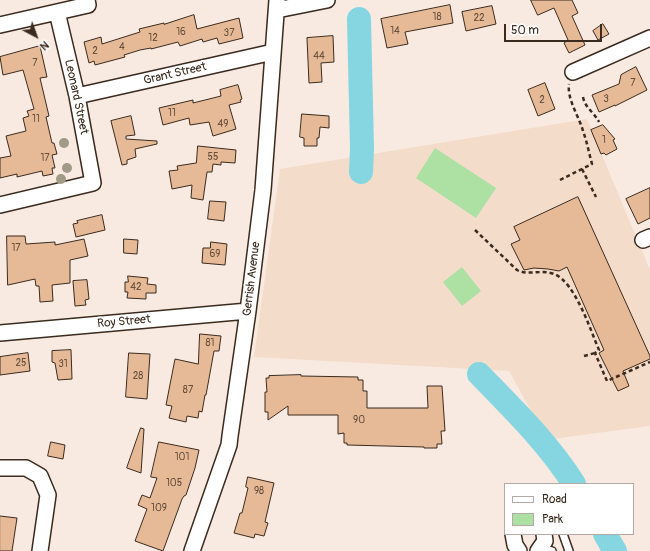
<!DOCTYPE html>
<style>
body{margin:0}
#map{position:relative;width:650px;height:551px;overflow:hidden;background:#f8eae0;font-family:Pangolin,sans-serif}
canvas{display:block}
.legend{position:absolute;left:504px;top:483px;width:130px;height:52px;box-sizing:border-box;background:#fff;border:1px solid #b1aaa5;margin:0;padding:5px 7px;list-style:none;font-size:12px;color:#3b2a1e}
.legend li{display:flex;align-items:center;gap:8px;height:20px}
.legend b{width:20px;border:1px solid #b1aaa5}
.north{position:absolute;left:16px;top:16px;width:40px;height:40px;-webkit-text-stroke:3px #fff;paint-order:stroke;rotate:139deg;font-size:11px;font-weight:700;line-height:16px;text-align:center;color:#3b2a1e}
.north::after{content:'';display:block;margin:auto;width:14px;height:18px;background:#3b2a1e;clip-path:polygon(50% 0,100% 100%,50% 72%,0 100%)}
.scale{position:absolute;left:504px;top:24px;width:98px;height:18px;box-sizing:border-box;border:2px solid #3b2a1e;border-top:0;padding-left:5px;font-size:12px;line-height:14px;white-space:nowrap;color:#3b2a1e;-webkit-text-stroke:3px #fff;paint-order:stroke}
</style>
<div id="map">
<canvas width="650" height="551"></canvas>
<ul class="legend">
<li><b style="height:5px;background:#fff"></b>Road</li>
<li><b style="height:11px;background:#ade1a3"></b>Park</li>
</ul>
<div class="north">N</div>
<div class="scale">50 m</div>
</div>
<script>
const ctx = document.querySelector('canvas').getContext('2d');
ctx.lineJoin = 'round';
function paint(path, color) { ctx.fillStyle = color; ctx.fill(path, 'evenodd'); }
function trace(path, color, width, dash) { ctx.strokeStyle = color; ctx.lineWidth = width; ctx.lineCap = dash ? 'butt' : 'round'; ctx.setLineDash(dash || []); ctx.stroke(path); }
function label(font, color, halo, rows, align = 'center') {
  ctx.font = font + ' Pangolin,sans-serif'; ctx.lineWidth = 3.5; ctx.setLineDash([]); ctx.textBaseline = 'middle'; ctx.strokeStyle = halo; ctx.fillStyle = color; for (const [text, x, y, turn = 0] of rows) {
    ctx.save(); ctx.translate(x, y); ctx.rotate((+turn || 0) * Math.PI / 180); ctx.textAlign = isNaN(turn) ? turn : align; if (halo) ctx.strokeText(text, 0, 0); ctx.fillText(text, 0, 0); ctx.restore();
  }
}
const built = new Path2D(`
 M587,119L650,270V426L552,439L535,418L509,371L254,357L280,169Z`);
const green = new Path2D(`
 M435,148L496,188L476,218L416,178Z
 M462,267L481,291L462,306L443,282Z`);
const river = new Path2D(`
 M359,19L362,148L361,172
 M479,374C513,409 548,443 574,484
 M605,534L615,551`);
const building = new Path2D(`
 M531,0H572L578,13L572,16L585,45L569,53L564,43L568,40L554,8L538,15Z
 M450,5L453,23L405,32L408,44L387,48L381,19Z
 M492,6L496,24L466,31L462,12Z
 M194,15L197,29L239,18L243,38L219,44L217,38L203,42L202,39L180,46L178,42L151,49V48L140,50L124,55L125,57L95,65L94,61L89,63L84,42L101,37L102,44L140,32L139,29L164,23V24Z
 M603,24L609,34L598,40L593,31Z
 M333,36L334,62L321,63L322,82L309,83L307,38Z
 M40,46L47,77L40,78L49,116L46,117L52,143H54L57,154L52,155L55,168H52L53,174L43,176L42,171L17,177V174L0,178V158L11,156L6,136L26,131L23,118L29,116L27,111L34,109L23,70L3,75L0,57Z
 M636,67L647,90L615,106V105L599,112L592,95L619,84L621,75Z
 M545,83L555,109L538,116L528,90Z
 M238,85L242,99L240,100L241,102L229,105L236,129L213,136L209,122L190,125L189,118L163,125L159,108L193,100V103L221,96L220,90Z
 M302,114L329,116V128L320,127L319,138H317V146H304V138L300,137Z
 M131,116L135,135L126,136V139L157,141V144L135,149L136,157L127,160V164L122,165L111,121Z
 M603,125L615,139L613,140L617,149L606,155L604,153L601,154L591,130Z
 M198,146L236,150L235,163L221,162V165L213,164L212,172H207L203,200L191,198L192,185L172,189L169,171L178,170L177,166L196,163Z
 M650,188V218L638,224L626,199Z
 M578,197L650,356V359L623,371L629,386L618,391L599,353L604,350L567,267L559,271L548,269L534,268L524,270L511,244L520,240L514,227Z
 M210,201L226,202L224,221L208,219Z
 M102,215L105,230L76,237L73,224L78,223L77,221Z
 M7,236H25L26,244L55,242V245L84,239L88,256L70,260V283L52,285L53,301L40,302L39,286H36L35,279L8,285Z
 M124,239L138,240L137,254L124,253Z
 M211,242L227,244L225,265L202,263L203,248H210Z
 M128,276L148,278L147,284L156,285V293H146V299L127,298L128,292H125V282H128Z
 M87,280L89,299L85,300L86,305L75,306L73,281Z
 M200,334L221,336L219,351H214L206,395H205L202,412L199,411L198,418L187,416L186,422L169,418L172,406L166,405L175,359L198,364Z
 M71,350L72,379L58,380L55,363L52,362V351Z
 M28,353L30,371L0,375V357Z
 M129,353L150,354L147,399L126,397Z
 M301,375V376L358,377V380H363V391H367V408H428L427,386H442L445,431H441L442,444H437V448H424V447L347,445V443H344V433L338,434V415H288V406L268,420V412H265V392H267L266,378H269V376Z
 M141,428L144,429L141,473L127,468Z
 M51,442L65,445L63,459L48,456Z
 M159,442L199,450L195,468L186,495L184,496L182,499L163,551L135,541L147,509L138,505L142,495L150,498L157,478L151,477Z
 M248,477L274,483L265,522L268,523L264,536L255,534L254,538L234,533L240,513H242L248,488L246,487Z
 M0,516L17,518L12,551H0Z`);
const path = new Path2D(`
 M583,97C585,108 594,112 599,122
 M582,169L596,197
 M560,180L592,164C589,153 587,142 583,131C579,116 567,100 569,84
 M475,230L517,270C529,276 541,269 554,274C575,282 590,329 599,350L595,353L607,381L650,362
 M584,356L595,353`);
const service = new Path2D(`
 M563,534L569,551
 M540,548L552,551`);
const minor = new Path2D(`
 M277,10L327,0
 M0,25L88,5L87,0
 M573,72L650,38
 M77,96L273,52
 M0,205L93,183L77,96L57,12
 M643,240L650,237
 M0,333L248,311
 M0,468H26L40,476L48,495L40,551
 M513,534L515,545L519,551
 M192,551L229,445L230,436L248,311L263,190L277,0
 M538,551L545,541L544,534`);
const trees = [
 [64,143],
 [67,168],
 [61,179]
];
const numberNames = [
 ["18",437,17],
 ["22",479,18],
 ["14",395,31],
 ["16",181,32],
 ["37",229,33],
 ["12",153,38],
 ["4",122,47],
 ["2",95,51],
 ["44",319,56],
 ["7",35,63],
 ["7",633,83],
 ["3",606,99],
 ["2",542,100],
 ["11",172,113],
 ["11",36,119],
 ["49",223,124],
 ["1",604,140],
 ["55",213,157],
 ["17",45,158],
 ["17",16,248],
 ["69",215,254],
 ["42",136,287],
 ["81",210,343],
 ["25",21,363],
 ["31",63,364],
 ["28",138,376],
 ["87",188,390],
 ["90",359,420],
 ["101",182,457],
 ["105",174,483],
 ["98",259,491],
 ["109",159,508]
];
const streetNames = [
 ["Grant Street",175,74,-13],
 ["Leonard Street",76,97,78],
 ["Gerrish Avenue",252,279,-83],
 ["Roy Street",124,322,-5]
];
paint(built, '#f3dcca');
paint(green, '#ade1a3');
trace(river, '#86d6e1', 24);
paint(building, '#e6ba96');
trace(building, '#3b2a1e', 1);
trace(service, '#3b2a1e', 10);
trace(minor, '#3b2a1e', 18);
trace(path, '#3b2a1e', 2.5, [4, 3]);
trace(service, '#fff', 7);
trace(minor, '#fff', 15);
ctx.fillStyle = '#a09a87';
for (const [x, y] of trees) { ctx.beginPath(); ctx.arc(x, y, 5, 0, 2 * Math.PI); ctx.fill(); }
label('10px', '#664e3c', null, numberNames);
label('12px', '#3b2a1e', '#fff', streetNames);
</script>
